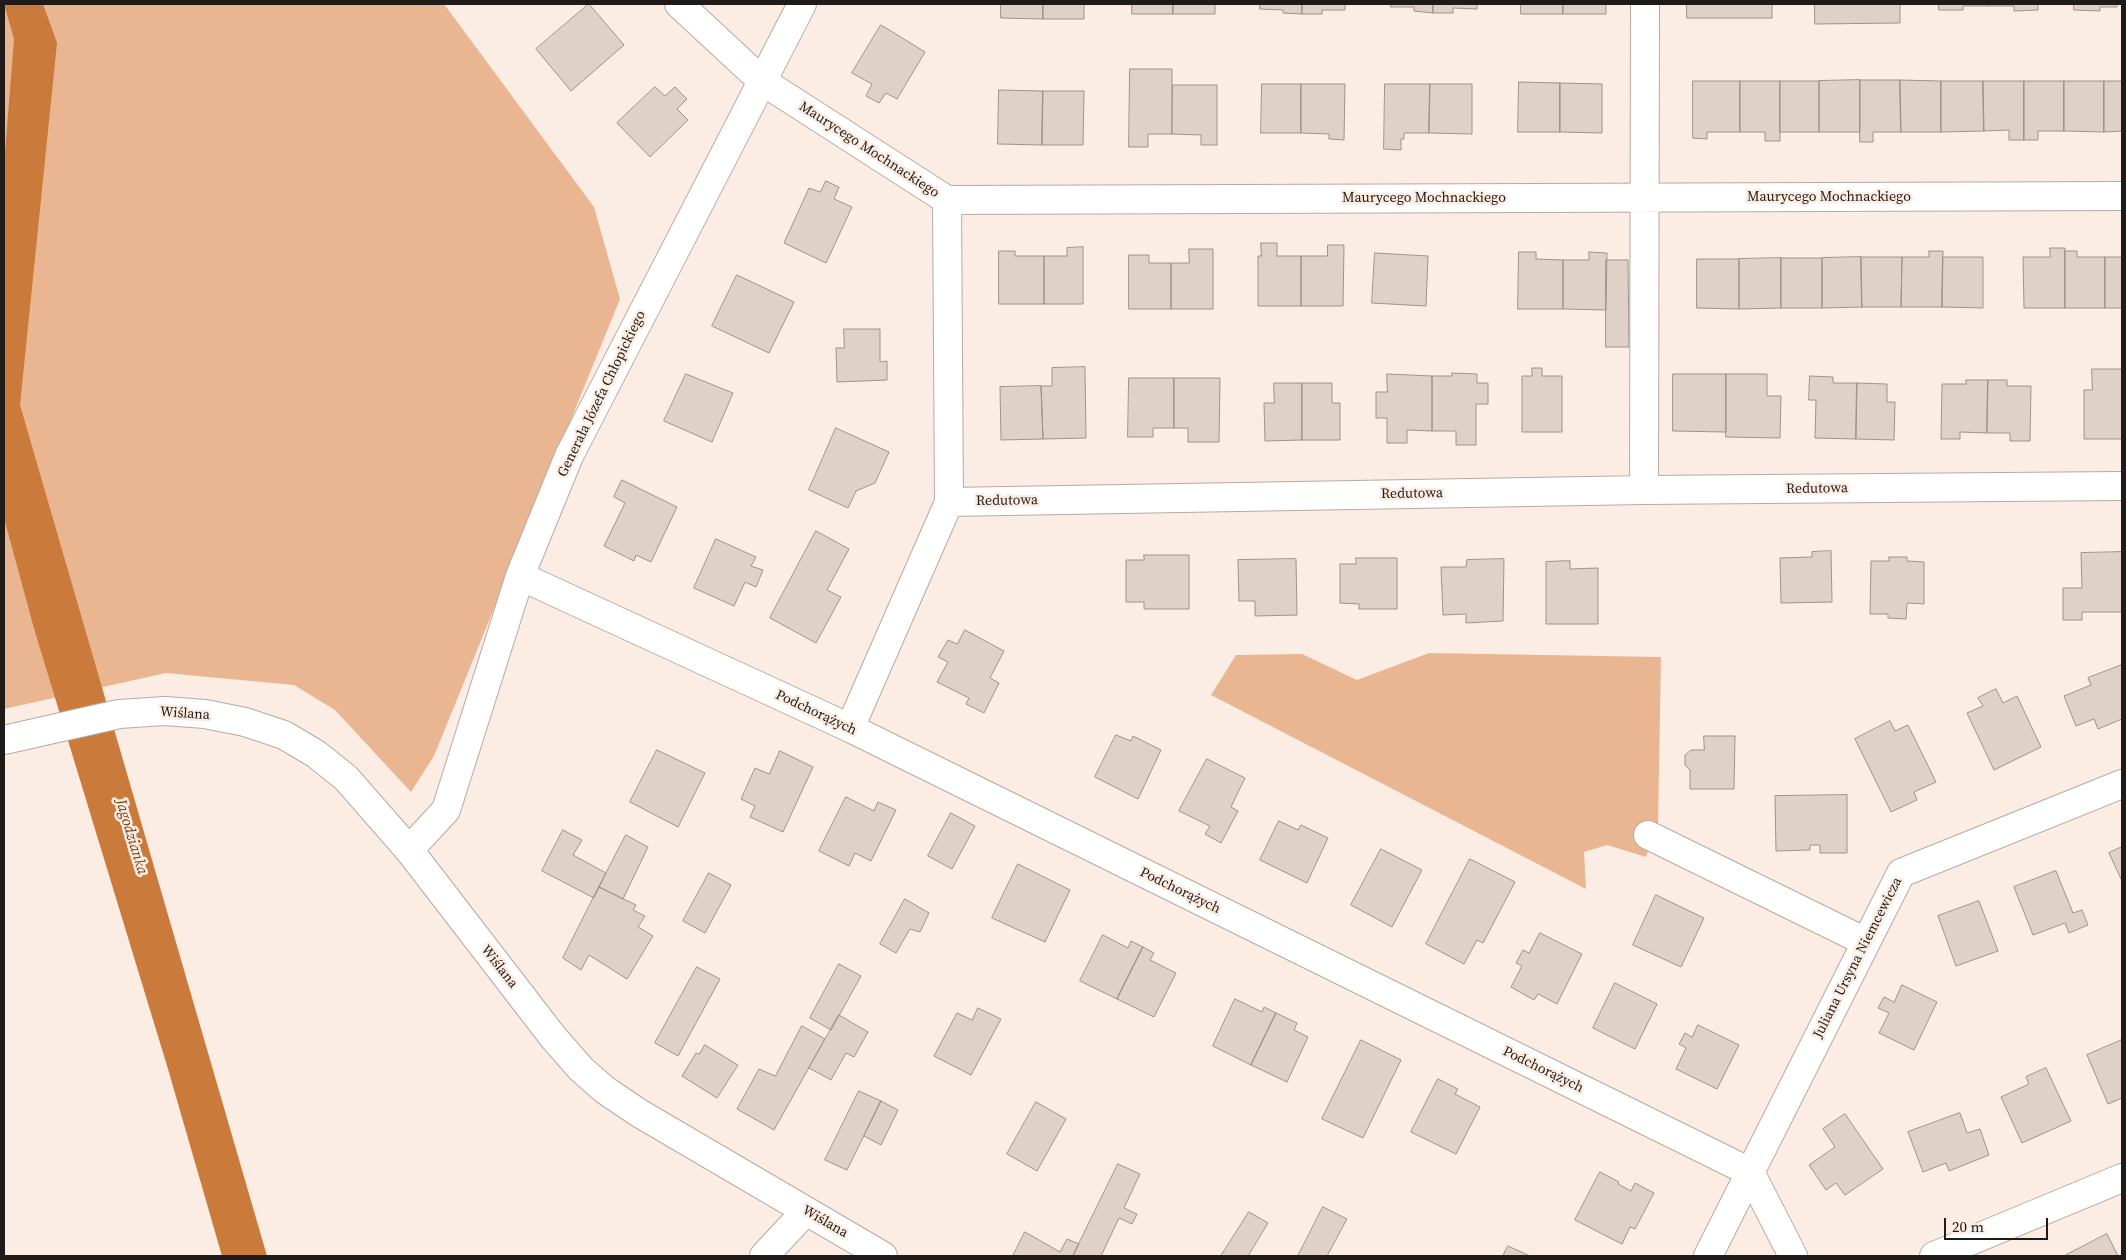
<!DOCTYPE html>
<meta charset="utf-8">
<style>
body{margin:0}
#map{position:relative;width:2126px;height:1260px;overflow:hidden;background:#fbede3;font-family:"Source Serif 4",serif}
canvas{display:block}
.frame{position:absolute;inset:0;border:5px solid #201b18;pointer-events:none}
.scale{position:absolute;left:1944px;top:1218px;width:104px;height:22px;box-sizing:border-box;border:2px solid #201b18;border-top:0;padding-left:6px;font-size:15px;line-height:18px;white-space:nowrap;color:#201b18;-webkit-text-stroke:4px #fbede3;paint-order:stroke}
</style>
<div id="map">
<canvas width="2126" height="1260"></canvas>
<div class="frame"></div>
<div class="scale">20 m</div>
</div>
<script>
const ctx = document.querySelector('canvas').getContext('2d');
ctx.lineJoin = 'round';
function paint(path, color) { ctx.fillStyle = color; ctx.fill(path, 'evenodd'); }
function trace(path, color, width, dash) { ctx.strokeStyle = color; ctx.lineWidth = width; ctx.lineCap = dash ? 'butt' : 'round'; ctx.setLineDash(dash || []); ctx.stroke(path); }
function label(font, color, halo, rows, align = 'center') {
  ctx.font = font + ' "Source Serif 4",serif'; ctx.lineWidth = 5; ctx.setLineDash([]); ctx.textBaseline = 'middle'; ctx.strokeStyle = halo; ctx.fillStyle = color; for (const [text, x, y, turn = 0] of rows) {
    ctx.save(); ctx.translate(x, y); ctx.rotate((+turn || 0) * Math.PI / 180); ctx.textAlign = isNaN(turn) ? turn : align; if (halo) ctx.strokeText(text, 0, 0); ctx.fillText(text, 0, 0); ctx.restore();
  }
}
const green = new Path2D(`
 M4,4H444L594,207L620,299L434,756L411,792L335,710L294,685L166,673L4,709Z
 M1429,653L1661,657L1658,823L1646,857L1607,845L1584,852L1586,889L1211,695L1236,655L1302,654L1357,680Z`);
const water = new Path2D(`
 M4,4H43L57,43L20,405L267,1256H222L168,1069L35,632L4,518V165L14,39Z`);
const building = new Path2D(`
 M589,4L624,45L571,91L536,49Z
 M1001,4H1043V19L1001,18Z
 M1043,4H1084V19H1043Z
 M1132,4H1173V14H1132Z
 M1173,4H1215V14H1173Z
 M1260,4H1302V14L1283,13V10L1260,9Z
 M1302,4H1345V10H1322V14H1302Z
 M1391,4H1433V13L1414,11V7H1391Z
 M1433,4H1477V9L1453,8V13H1433Z
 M1521,4H1563V14H1521Z
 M1563,4H1606V14H1563Z
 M1687,4H1772V18H1687Z
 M1815,4H1900V23L1815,24Z
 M1939,4H1988V6H1963V10H1939Z
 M1988,4H2038V10L2014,11V6H1988Z
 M2074,4H2117V7H2100V11L2074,10Z
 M881,25L925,52L897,99L886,93L879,103L866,96L872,84L852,73Z
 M1130,69H1172V134H1148V147H1129Z
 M1860,80H1900L1901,132H1873V142H1860Z
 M1860,80V132H1819V81Z
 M1900,80L1941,81V132H1901Z
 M1693,81H1740V132H1707V139L1693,138Z
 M1740,81H1780V141H1765V132H1740Z
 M1780,81H1819V132H1780Z
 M1941,81H1983L1984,131L1941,132Z
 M1983,81H2024V140H2009V130L1984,131Z
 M2024,81H2064V131H2038V140H2024Z
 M2064,81H2104V132L2064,131Z
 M2104,81H2122V131L2104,132Z
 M1519,82L1560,83V132H1518Z
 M1560,83L1602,84V133L1560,132Z
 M1262,84H1301V133H1261Z
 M1301,84H1345L1344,140L1329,139V134L1301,133Z
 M1385,84H1430L1429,133H1404V139H1401V150L1384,149Z
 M1430,84H1472V134L1429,133Z
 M1173,85H1217V145H1201V135L1172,134Z
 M655,87L665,96L675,87L687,99L677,109L688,120L650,157L617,123Z
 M999,90L1043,91L1042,145L998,144Z
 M1043,91H1084L1083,145H1042Z
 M826,181L839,187L834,199L852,207L826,263L784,243L809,188L820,192Z
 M1261,243H1277V256H1301V306H1258V256H1261Z
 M1328,245H1344L1343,306H1301V256H1327Z
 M1083,247V304H1044V256H1067V248Z
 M2050,248H2065V308H2024L2023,257H2050Z
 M1189,249H1213V309H1171V263H1189Z
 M999,251H1015V256H1044V304H999Z
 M1929,251H1943L1942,307H1901L1902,257H1929Z
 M2065,251H2077V257H2105V308H2065Z
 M1519,252H1536V259L1563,260V309H1518Z
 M1589,252L1607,253L1606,310L1563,309V260H1589Z
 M1375,253L1428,256L1426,306L1372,303Z
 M1129,255H1149V263H1171V309H1129Z
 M1861,257L1862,307L1822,308V258Z
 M1861,257H1902L1901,307H1862Z
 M1943,257H1983V308L1942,307Z
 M2105,257H2122V308H2105Z
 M1781,258V308L1739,309V259Z
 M1781,258H1822V308H1781Z
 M1697,259H1739V309L1697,308Z
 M1606,260H1628L1629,347H1606Z
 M737,275L794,302L769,353L712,326Z
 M844,329H880V362L887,361V380L837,382L836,348H844Z
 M1085,367L1086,438L1043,439L1041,386H1052V368Z
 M1532,368H1542V376H1562V432H1522V376H1532Z
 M2092,369H2122V439H2084V390H2092Z
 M1452,373L1477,374V383H1488V404H1476V445H1456V431H1432V376H1452Z
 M686,374L733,393L712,442L664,421Z
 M1387,374L1432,376V431L1407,430V443H1387V418H1376V392H1387Z
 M1673,374H1726V432L1673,431Z
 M1726,374H1767V396H1781L1780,438L1726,437Z
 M1810,376L1833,377V383H1857L1856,439L1815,438L1816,400H1809Z
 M1129,378H1174V428H1153V437H1128Z
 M1174,378H1220L1219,442H1188V428H1174Z
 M1966,380H1988L1987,433L1960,432V439H1941L1942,384H1966Z
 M1988,380H2007V386H2031L2030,441H2010V433H1987Z
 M1274,383H1302V440L1265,441L1264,403H1274Z
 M1302,383H1332V403H1340V440H1302Z
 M1857,383L1887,384V402H1895L1894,440L1856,439Z
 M1041,386L1043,439L1001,440L1000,387Z
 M836,428L889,452L875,483L856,491L848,508L809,490Z
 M622,480L677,507L651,562L636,555L634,561L604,546L625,503L614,497Z
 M816,531L849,549L827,590L841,597L816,643L770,618Z
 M716,539L756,557L751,566L763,570L756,587L745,582L734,606L694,588Z
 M1831,551L1832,602L1781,603L1780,558L1812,557V552Z
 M2122,552V612H2082V620H2063V588H2082L2081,553Z
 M1144,555H1189V609H1144V602H1126V560H1144Z
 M1889,557H1907V561L1924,562V604L1907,603L1906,619L1888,618V614H1870L1871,561H1889Z
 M1356,558H1397V609H1359V604L1340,603V564H1356Z
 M1296,559L1297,615L1255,616V601H1239L1238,560Z
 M1504,559L1503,621L1466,623V614L1443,615L1441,567H1466L1467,560Z
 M1570,561V569L1598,568V624H1546V562Z
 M965,630L1004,651L990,678L999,683L984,713L966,704L969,698L937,682L948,662L938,657L948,640L957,644Z
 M2122,665V719L2098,729L2094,719L2076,726L2064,696L2091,685L2088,678Z
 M1996,689L2003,703L2017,696L2041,747L1994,770L1967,713L1983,706L1978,698Z
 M1890,721L1895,731L1908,725L1936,782L1914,792L1917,800L1891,812L1855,739Z
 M1116,735L1131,741L1133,736L1161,750L1138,799L1095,777Z
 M1704,736H1735L1734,789H1690V770L1685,765V755L1691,750H1704Z
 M657,750L705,773L678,827L630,802Z
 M780,751L813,767L783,832L750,817L755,806L741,799L755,768L769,774Z
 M1207,759L1245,778L1231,807L1238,811L1221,843L1205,834L1210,826L1179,811Z
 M1847,795V853H1820V845H1810V850L1776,851L1775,796Z
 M846,797L874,811L878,802L896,810L871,861L855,853L849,866L819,851Z
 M951,813L975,826L952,869L928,856Z
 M1279,821L1298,830L1301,825L1328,838L1307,883L1260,860Z
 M563,830L582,840L573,855L606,873L594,898L542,871Z
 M626,835L648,847L623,899L599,887Z
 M2122,847V881L2109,853Z
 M1381,849L1422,870L1392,927L1351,905Z
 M1470,859L1515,882L1483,943L1477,940L1464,964L1426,944Z
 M1018,864L1070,890L1045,942L992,918Z
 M2056,871L2073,913L2082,910L2088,925L2069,933L2065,923L2033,935L2014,887Z
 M709,873L731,885L705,933L683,921Z
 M599,887L636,905L633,910L645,916L638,927L653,936L627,979L589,955L581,970L563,958Z
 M1656,895L1704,918L1681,967L1633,945Z
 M905,899L929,913L920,932L910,929L896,953L880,944Z
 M1979,901L1998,951L1956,966L1938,916Z
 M1540,933L1582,954L1557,1004L1538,994L1534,1000L1511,987L1522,966L1516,963L1523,950L1529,953Z
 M1103,935L1128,948L1131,941L1143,947L1117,999L1080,981Z
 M1143,947L1154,953L1150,960L1176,973L1154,1017L1117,999Z
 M839,964L861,976L831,1030L810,1018Z
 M697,967L720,979L678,1056L655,1043Z
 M1615,983L1657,1004L1635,1049L1593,1028Z
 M1902,985L1937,1002L1914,1050L1879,1033L1889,1013L1878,1008L1884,997L1894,1002Z
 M1235,999L1262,1012L1264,1007L1276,1013L1251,1065L1213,1046Z
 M978,1008L1001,1019L971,1075L934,1056L957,1013L972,1020Z
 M1276,1013L1297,1023L1294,1030L1308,1037L1287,1082L1251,1065Z
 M839,1015L868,1032L854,1057L846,1053L831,1080L809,1068Z
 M1698,1025L1739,1045L1717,1089L1676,1069L1686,1048L1679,1044L1685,1033L1692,1037Z
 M802,1026L825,1039L774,1130L737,1109L759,1069L775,1076Z
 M1361,1040L1401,1060L1363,1138L1322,1119Z
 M2122,1040V1098L2108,1104L2087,1055Z
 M705,1045L738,1065L717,1098L682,1076L696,1053L699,1054Z
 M2046,1068L2071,1121L2022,1143L2001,1097L2029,1084L2026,1077Z
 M1438,1079L1458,1089L1455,1094L1480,1107L1456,1154L1411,1132Z
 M859,1091L881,1101L847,1170L825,1160Z
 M881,1101L898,1110L881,1145L864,1136Z
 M1036,1102L1066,1119L1037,1171L1007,1154Z
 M1960,1113L1967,1133L1980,1129L1989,1155L1949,1171L1946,1163L1923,1172L1908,1132Z
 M1845,1114L1883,1169L1845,1195L1836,1183L1826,1190L1809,1165L1835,1147L1823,1129Z
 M1118,1164L1140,1174L1124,1208L1137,1214L1132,1224L1119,1218L1101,1256H1073Z
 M1600,1172L1619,1182L1618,1184L1631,1191L1635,1183L1654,1193L1635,1229L1630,1227L1622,1244L1575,1220Z
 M1323,1207L1347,1219L1327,1256H1298Z
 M1249,1212L1268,1223L1248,1256H1221Z
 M1025,1232L1060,1252L1067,1239L1079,1244L1073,1256H1013Z
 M2107,1234L2118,1256H2064Z
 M1508,1246L1530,1256H1503Z`);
const minor = new Path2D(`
 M679,4L762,81L947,200L2122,196
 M947,200L949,502
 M1644,490L1645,4
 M520,576L850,728L1750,1172L1793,1256
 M850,728L949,502L1644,490L2122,486
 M1648,835L1866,942
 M409,850L446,810L520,576L569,456L802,4
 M764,1256L806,1211
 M1708,1256L1901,873L2122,784
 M1934,1256L2122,1178`);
const tertiary = new Path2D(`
 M4,740L119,714L165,711L205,714L245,722L284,735L316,754L346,778L409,850L553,1037L581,1069L605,1090L639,1113L883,1256`);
const streetNames = [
 ["Maurycego Mochnackiego",869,150,33],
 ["Maurycego Mochnackiego",1829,197],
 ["Maurycego Mochnackiego",1424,198],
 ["Generała Józefa Chłopickiego",602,394,-64],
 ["Redutowa",1817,489,-1],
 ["Redutowa",1412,494,-1],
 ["Redutowa",1007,501,-1],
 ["Podchorążych",816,713,25],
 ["Wiślana",185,714,4],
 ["Podchorążych",1180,891,26],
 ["Juliana Ursyna Niemcewicza",1858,958,-63],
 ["Wiślana",499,967,52],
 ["Podchorążych",1543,1070,26],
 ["Wiślana",825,1222,30]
];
const waterNames = [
 ["Jagodzianka",131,837,73]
];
paint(green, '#eab692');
paint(water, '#ca7a3a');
paint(building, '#dfd1c7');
trace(building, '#a09289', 1);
trace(minor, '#b8aaa1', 30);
trace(tertiary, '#b8aaa1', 30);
trace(minor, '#fff', 28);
trace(tertiary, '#fff', 28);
label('14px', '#201b18', '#fbede3', streetNames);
label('italic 15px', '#703a09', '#fbede3', waterNames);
</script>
